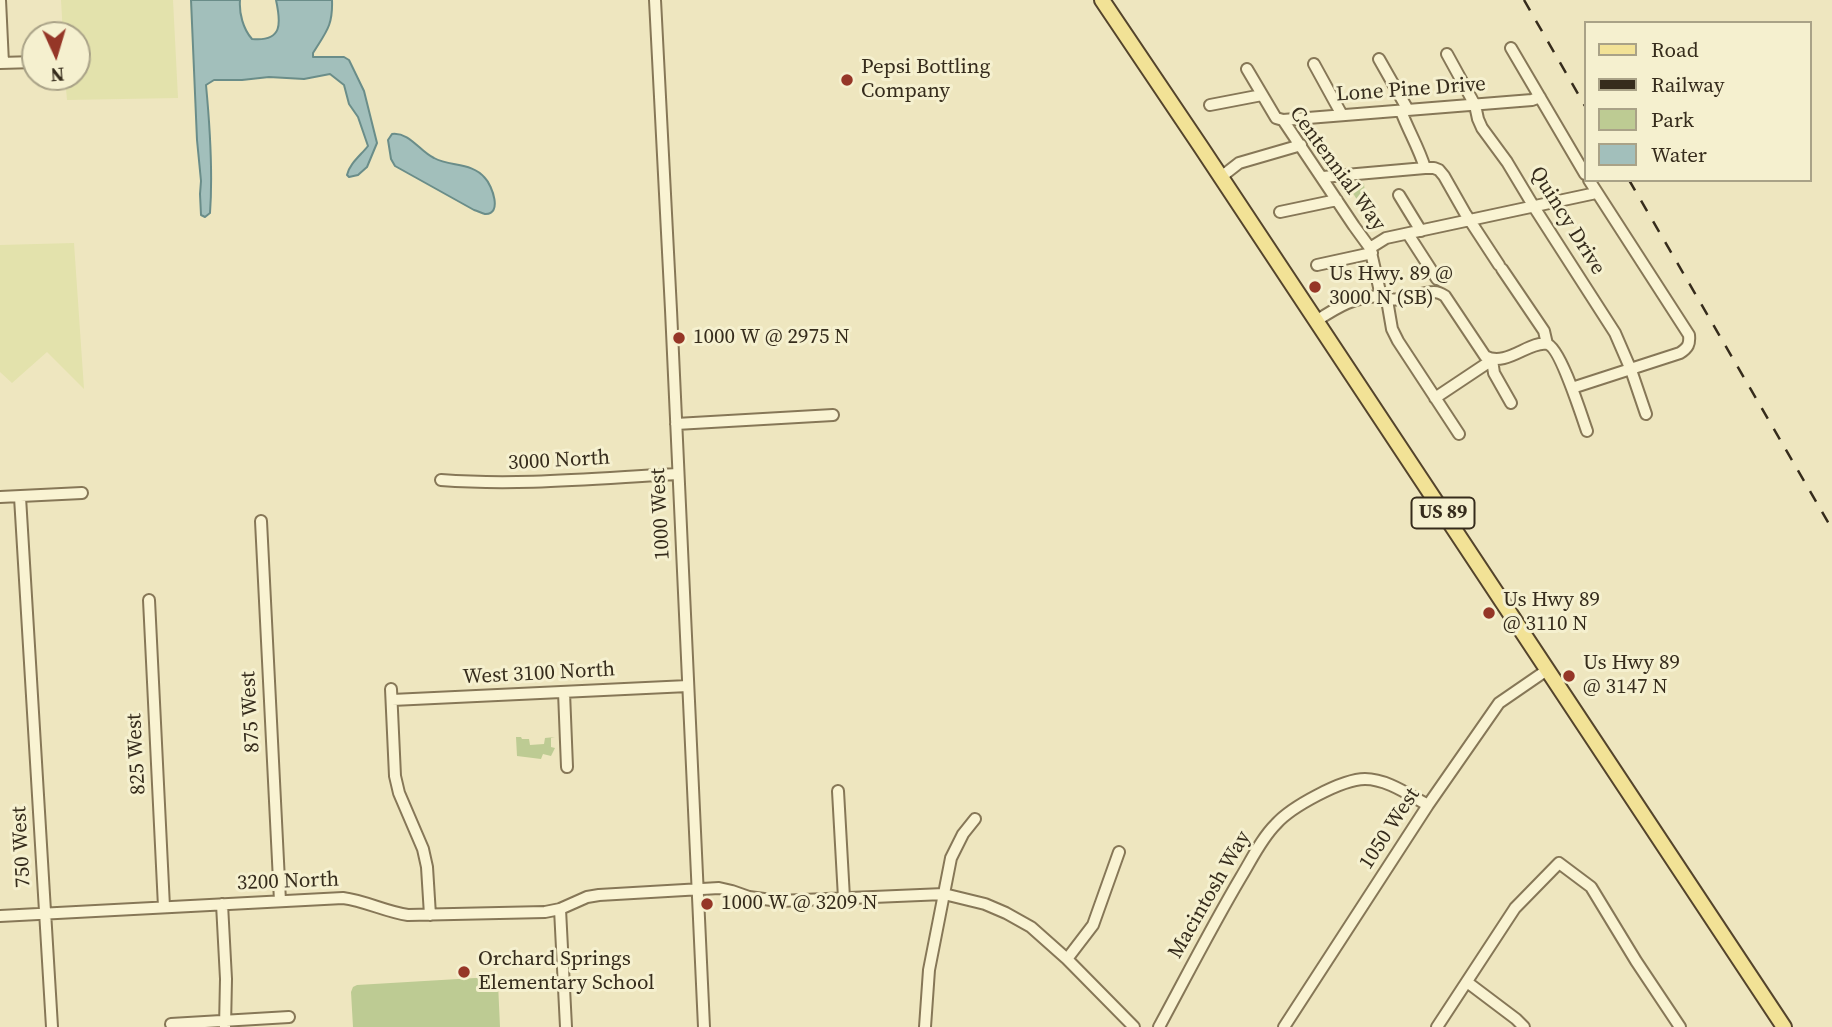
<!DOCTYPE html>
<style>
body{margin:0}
#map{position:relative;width:1832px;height:1027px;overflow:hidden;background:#eee6bf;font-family:"Source Serif 4",serif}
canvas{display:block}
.legend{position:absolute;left:1584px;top:21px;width:228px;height:161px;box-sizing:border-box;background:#f5f0cf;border:2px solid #a9a287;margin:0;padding:9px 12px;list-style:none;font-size:21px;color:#362c1c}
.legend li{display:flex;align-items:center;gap:14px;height:35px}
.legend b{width:35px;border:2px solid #a9a287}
.north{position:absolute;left:21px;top:21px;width:70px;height:70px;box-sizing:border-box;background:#f5f0cf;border:2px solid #a9a287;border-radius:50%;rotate:176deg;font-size:19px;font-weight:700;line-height:28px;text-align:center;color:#362c1c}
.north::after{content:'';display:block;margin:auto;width:24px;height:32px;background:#953627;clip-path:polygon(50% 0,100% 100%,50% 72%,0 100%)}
</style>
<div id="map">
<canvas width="1832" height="1027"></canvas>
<ul class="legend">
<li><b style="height:9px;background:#f2e296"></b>Road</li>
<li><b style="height:9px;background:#362c1c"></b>Railway</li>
<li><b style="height:19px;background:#bdcb93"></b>Park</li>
<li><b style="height:19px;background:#a2bfbb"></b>Water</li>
</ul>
<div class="north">N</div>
</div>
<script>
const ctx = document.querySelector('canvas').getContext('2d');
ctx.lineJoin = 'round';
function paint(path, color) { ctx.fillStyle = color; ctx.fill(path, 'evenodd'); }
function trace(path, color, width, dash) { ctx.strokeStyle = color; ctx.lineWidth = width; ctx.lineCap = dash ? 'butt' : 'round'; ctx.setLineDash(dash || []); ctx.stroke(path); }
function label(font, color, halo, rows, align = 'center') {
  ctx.font = font + ' "Source Serif 4",serif'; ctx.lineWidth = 6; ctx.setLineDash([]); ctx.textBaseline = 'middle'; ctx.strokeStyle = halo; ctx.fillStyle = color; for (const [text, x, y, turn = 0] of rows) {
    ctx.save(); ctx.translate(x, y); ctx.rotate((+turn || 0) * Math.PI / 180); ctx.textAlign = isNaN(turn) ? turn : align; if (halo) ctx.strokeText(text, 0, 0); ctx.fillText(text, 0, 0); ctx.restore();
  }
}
const farmland = new Path2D(`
 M61,0H173L178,98L67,100L65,77H77V35H63Z
 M74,243L84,389L47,352L12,383L0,372V245Z`);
const green = new Path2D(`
 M1364,183L1366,208L1363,209L1347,184Z
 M516,737H521L522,739H529L530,745L544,744L545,738L555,737L551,738V747L555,748L551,756L543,754L541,759L517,756Z
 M492,977L498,983L500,1027H353L351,992L353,987L357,985Z`);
const water = new Path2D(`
 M191,0H240C239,13 243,29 252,39C283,42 281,23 276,0H332C333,26 326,32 313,53V57H344L349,60L364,91L377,143L367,167L358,175L349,177L347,175C349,164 361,155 368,146L358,117L349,104L344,85L330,74L304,79L269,77L242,80H214L206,85C210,127 213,171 210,213L205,217L201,215L200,194L201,181L197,140Z
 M392,134C410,132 419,151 434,158C450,167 472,162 485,178C492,185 503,215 485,214C481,213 478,211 474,210L395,166L391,159L388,140Z`);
const minor = new Path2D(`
 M0,0L3,63
 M655,0L671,310L704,1027
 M1511,48L1585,174
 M1447,54L1475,105L1478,119L1482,128L1507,162L1534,207L1615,333L1631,370L1646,414
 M1379,59L1408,110
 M0,63L35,62
 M1314,64L1342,115
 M1247,69L1276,118L1283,120L1354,226L1370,248L1381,296
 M1210,105L1262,95
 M1401,111C1408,130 1419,148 1425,168H1434L1439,170L1444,176L1465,213L1499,265
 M1283,120L1532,100L1540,97
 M1221,177L1239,163L1301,145
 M1323,177L1425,168
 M1399,195L1421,231
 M1280,212L1337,200
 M1408,234L1437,279
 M1370,248L1386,238L1596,193
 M1317,265L1372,253
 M1502,269L1544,331L1547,344
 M1387,300L1392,329L1398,341L1459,434
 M1316,321C1339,306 1354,297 1381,296C1396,306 1417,292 1434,292C1437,292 1442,294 1445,296L1485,356C1506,368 1530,340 1547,344C1560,347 1582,417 1587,431
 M1572,388L1680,353C1688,348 1690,344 1689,335L1589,180
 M1435,398L1492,360L1494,373L1511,403
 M676,424L833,415
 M441,480C520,486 599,478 678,474
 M0,497L82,493
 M20,497L52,1027
 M261,521L280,901
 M149,600L164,907
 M391,689L395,776L399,793L423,849L427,867L430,915
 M564,692L567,767
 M392,700L688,686
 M838,791L844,898
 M222,904L226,979L225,1027
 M560,909L566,1027
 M0,916L343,898C366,901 386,912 408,915L545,912L560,909L587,897L599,895L719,888L732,891L749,897L779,901L944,894L985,904L1006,913L1031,927L1067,959L1134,1027
 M1067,959L1093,925L1119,852
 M1467,982L1516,1019L1524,1027
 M171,1024L289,1017
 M925,1027L929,970L951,858L963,834L975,819
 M1159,1027C1186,977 1212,926 1241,877C1252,859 1261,839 1276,824C1291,807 1342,779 1365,779C1387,779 1409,795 1428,805
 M1284,1027L1428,805L1499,703L1547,670
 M1437,1027L1515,908L1559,863L1591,887L1636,961L1680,1027`);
const major = new Path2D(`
 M1102,0L1201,147L1784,1027`);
const rail = new Path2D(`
 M1524,0L1585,106
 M1629,180L1832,529`);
const markers = [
 [847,80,7,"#953627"],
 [1315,287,7,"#953627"],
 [679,338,7,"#953627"],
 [1489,613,7,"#953627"],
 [1569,676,7,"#953627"],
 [707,904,7,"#953627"],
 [464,972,7,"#953627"]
];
const shields = [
 [1443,513,63]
];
const shieldNames = [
 ["US 89",1443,513]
];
const poiNames = [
 ["Pepsi Bottling",861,68],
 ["Company",861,92],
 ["Us Hwy. 89 @",1329,275],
 ["3000 N (SB)",1329,299],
 ["1000 W @ 2975 N",693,338],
 ["Us Hwy 89",1503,601],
 ["@ 3110 N",1503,625],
 ["Us Hwy 89",1583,664],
 ["@ 3147 N",1583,688],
 ["1000 W @ 3209 N",721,904],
 ["Orchard Springs",478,960],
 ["Elementary School",478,984]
];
const streetNames = [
 ["Lone Pine Drive",1411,90,-4],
 ["Centennial Way",1337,169,54],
 ["Quincy Drive",1567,221,58],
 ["3000 North",559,461,-3],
 ["1000 West",661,514,-93],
 ["West 3100 North",539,674,-3],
 ["875 West",251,712,-93],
 ["825 West",137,754,-93],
 ["1050 West",1390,829,-57],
 ["750 West",22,847,-93],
 ["3200 North",288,882,-2],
 ["Macintosh Way",1210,895,-60]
];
paint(farmland, '#e3e2ac');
paint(green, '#bdcb93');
paint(water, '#a2bfbb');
trace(water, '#6a8d89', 2);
trace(minor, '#867757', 14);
trace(major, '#54442c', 18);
trace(minor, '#f9f3d2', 10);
trace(major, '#f2e296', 14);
trace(rail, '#362c1c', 2.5, [12, 12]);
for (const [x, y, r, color] of markers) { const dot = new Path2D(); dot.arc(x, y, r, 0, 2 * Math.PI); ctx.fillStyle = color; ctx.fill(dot); trace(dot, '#f5f0cf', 2.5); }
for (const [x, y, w] of shields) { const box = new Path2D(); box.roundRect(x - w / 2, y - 15.5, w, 31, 5); ctx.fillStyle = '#f5f0cf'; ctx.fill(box); trace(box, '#362c1c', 2); }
label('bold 19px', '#362c1c', null, shieldNames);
label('21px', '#362c1c', '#f5f0cf', poiNames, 'left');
label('21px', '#362c1c', '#f5f0cf', streetNames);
</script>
